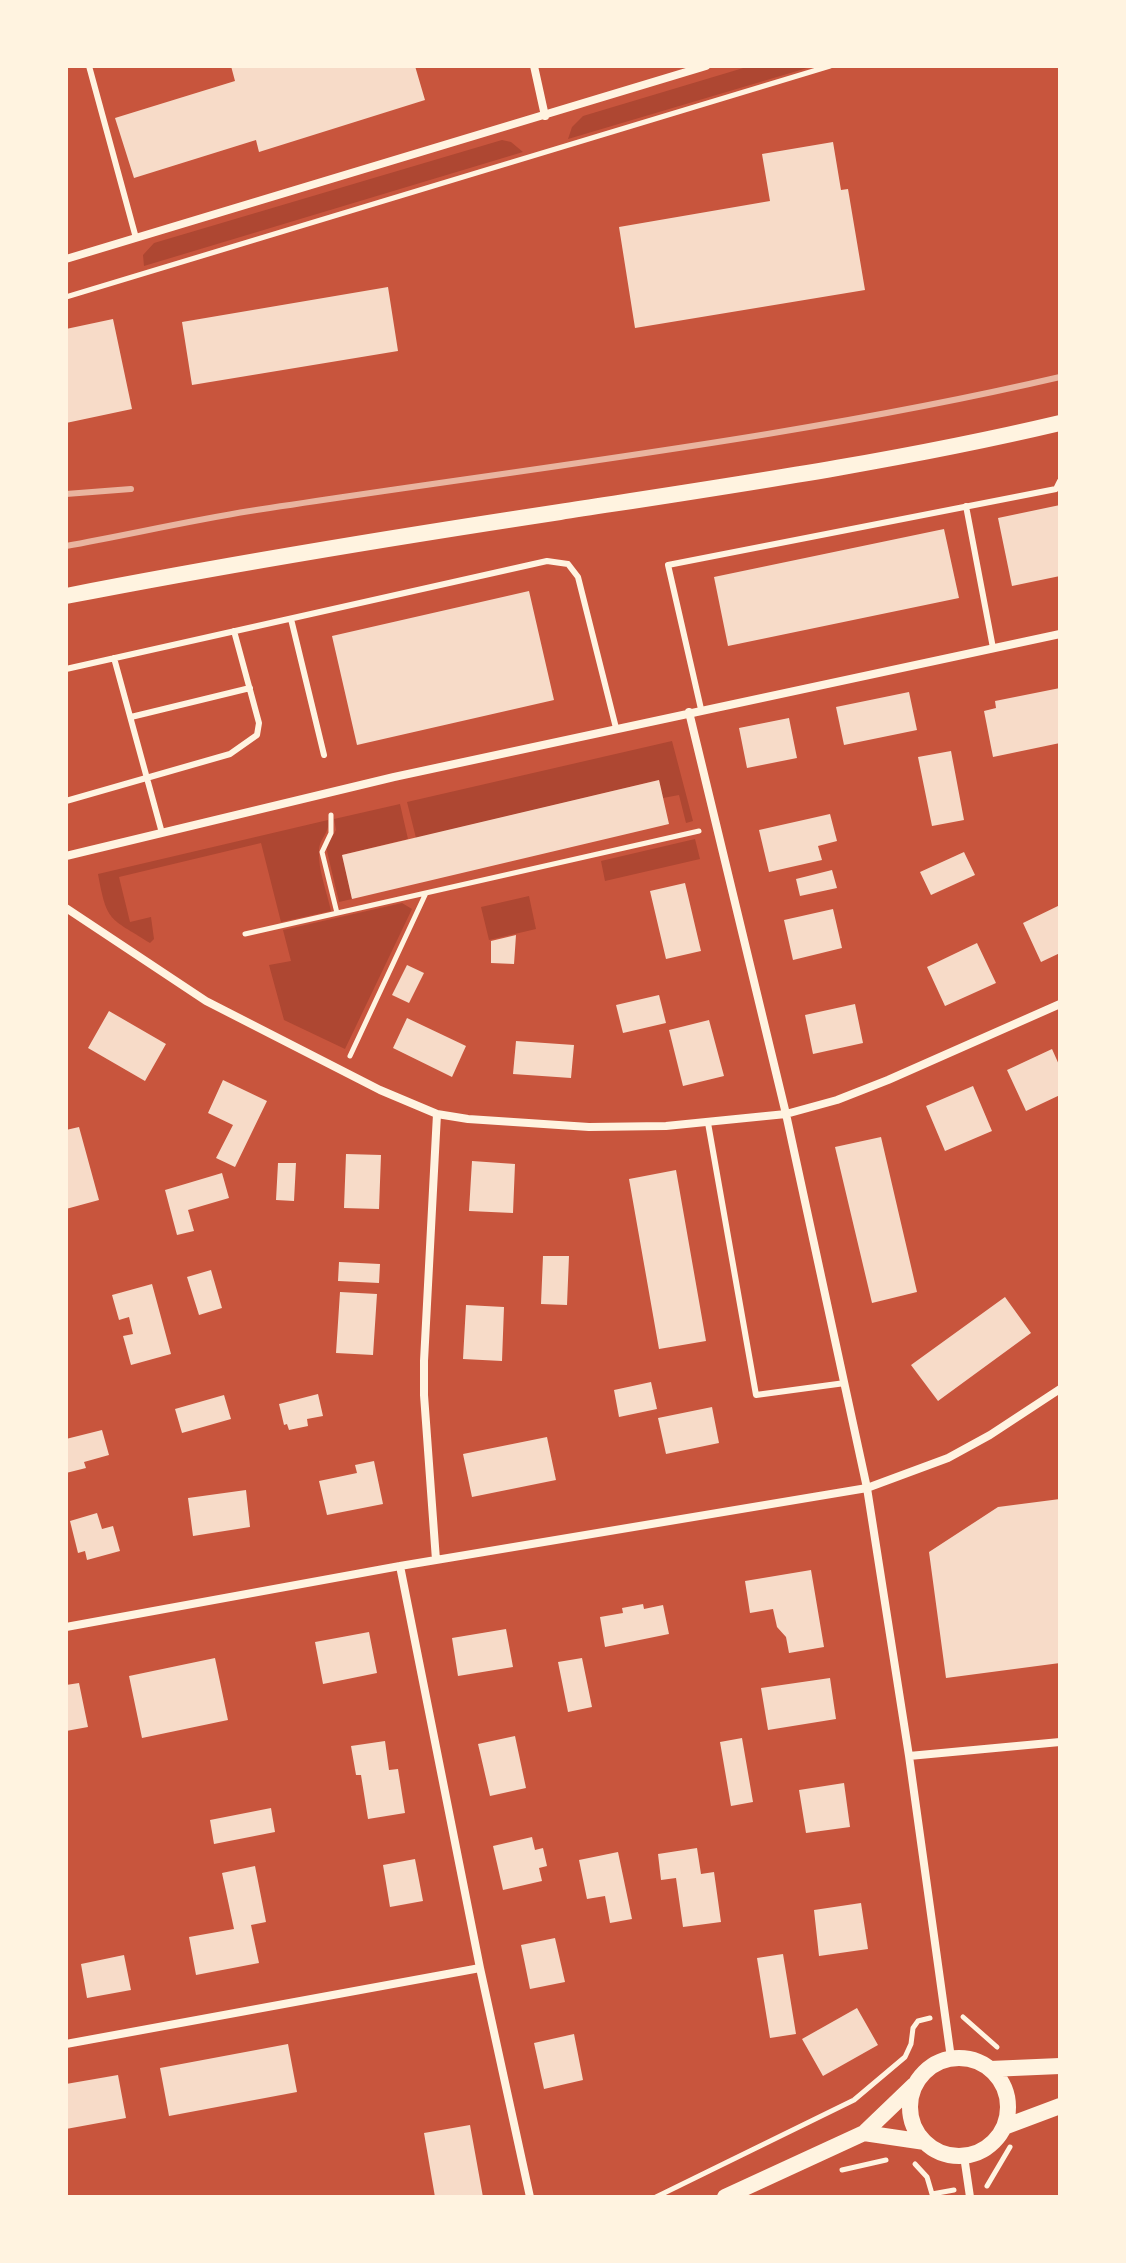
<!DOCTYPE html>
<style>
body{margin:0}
#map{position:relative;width:1126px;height:2263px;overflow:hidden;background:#c8553d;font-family:"Titillium Web",sans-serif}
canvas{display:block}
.frame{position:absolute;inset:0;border:68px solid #fff3e0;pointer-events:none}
</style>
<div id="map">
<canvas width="1126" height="2263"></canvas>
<div class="frame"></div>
</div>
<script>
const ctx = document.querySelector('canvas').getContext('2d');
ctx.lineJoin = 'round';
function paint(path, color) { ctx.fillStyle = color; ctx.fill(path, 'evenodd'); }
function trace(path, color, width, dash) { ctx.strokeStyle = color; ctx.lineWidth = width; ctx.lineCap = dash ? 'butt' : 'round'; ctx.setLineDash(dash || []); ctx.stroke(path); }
const green = new Path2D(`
 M750,66H814L568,139L572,127L583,116Z
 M502,140L511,142L523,152L144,266L143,255L154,243Z
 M672,741L693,821L686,823L679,795L663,798L659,780L416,838L407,802Z
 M400,804L408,839L342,855L352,899L339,902L326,847L336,830L334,819Z
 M328,820C330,834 319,838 319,851C318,870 327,892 331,911L281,922L261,843L119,877L130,922L151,917L154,939L150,943C109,917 107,923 98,874Z
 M695,839L700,859L605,881L601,861Z
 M529,896L536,929L489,940L481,907Z
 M402,903L412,909L345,1049L284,1020L269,965L291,961L283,930Z`);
const building = new Path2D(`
 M231,66H415L425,100L259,152L256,140L134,178L115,118L235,81Z
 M833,142L841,190L848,189L865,290L635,328L619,227L770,201L762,154Z
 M388,287L398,351L192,385L182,322Z
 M113,319L132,409L66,423V329Z
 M1060,505V576L1012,586L998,518Z
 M944,529L959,598L728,646L714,577Z
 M529,591L554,700L357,745L332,636Z
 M1060,688V743L993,757L984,711L996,708L995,701Z
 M909,692L917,730L844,745L836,707Z
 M789,718L797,758L747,768L739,728Z
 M951,751L964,820L932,826L918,757Z
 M659,780L669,824L352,899L342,855Z
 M830,814L837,841L818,846L822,860L769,872L759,830Z
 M964,852L975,875L931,895L920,872Z
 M832,870L837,888L800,896L796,879Z
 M685,883L701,951L666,959L650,891Z
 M1060,905V953L1041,962L1023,923Z
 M833,909L842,948L793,960L784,920Z
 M516,935L514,964L491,963V941Z
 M977,943L996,983L945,1006L927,967Z
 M407,965L424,973L409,1003L392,995Z
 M659,995L666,1023L623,1033L616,1005Z
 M855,1004L863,1043L813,1054L805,1015Z
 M109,1011L166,1044L145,1081L88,1048Z
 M407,1018L466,1046L452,1077L393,1048Z
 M709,1020L724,1076L683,1086L669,1030Z
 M516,1041L574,1045L571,1078L513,1074Z
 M1052,1049L1060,1067V1095L1026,1111L1007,1070Z
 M223,1080L267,1101L235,1167L216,1158L233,1125L208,1113Z
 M973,1086L992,1131L945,1151L926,1106Z
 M79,1127L99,1200L66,1209V1130Z
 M881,1137L917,1292L872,1303L835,1147Z
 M346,1154L381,1155L379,1209L344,1208Z
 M472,1161L515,1164L513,1213L469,1211Z
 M278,1163H296L294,1201L276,1200Z
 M676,1170L706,1341L659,1349L629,1179Z
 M222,1173L229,1198L188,1210L194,1231L177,1235L165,1190Z
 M543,1256H569L567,1305L541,1304Z
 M339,1262L380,1264L379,1283L338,1281Z
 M211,1270L222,1308L199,1315L187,1277Z
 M152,1284L171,1354L131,1365L123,1336L133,1334L129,1317L119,1320L112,1295Z
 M340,1292L377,1294L373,1355L336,1353Z
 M1005,1297L1031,1333L938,1401L911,1365Z
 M466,1305L504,1307L502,1361L463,1359Z
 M651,1382L657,1409L619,1417L614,1390Z
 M318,1394L323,1416L307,1419L308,1426L289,1430L287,1424L284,1425L279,1404Z
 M224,1395L231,1419L182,1433L175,1409Z
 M712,1407L719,1443L666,1454L658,1418Z
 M102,1430L109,1455L84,1462L86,1468L66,1473V1439Z
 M547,1437L556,1480L472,1497L463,1454Z
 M374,1461L383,1504L327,1515L319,1481L357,1473L355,1465Z
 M246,1490L250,1527L193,1536L188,1498Z
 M1060,1499V1663L946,1678L929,1552L998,1507Z
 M97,1513L102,1529L113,1526L120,1551L87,1560L85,1551L78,1553L70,1521Z
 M811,1570L824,1647L789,1653L786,1637L777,1627L773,1609L750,1613L745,1581Z
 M643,1604L644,1609L663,1605L669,1634L605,1647L600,1617L623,1613L622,1608Z
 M506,1629L513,1667L458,1676L452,1638Z
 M369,1632L377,1673L323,1684L315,1642Z
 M215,1658L228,1720L142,1738L129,1676Z
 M582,1658L592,1707L568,1712L558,1662Z
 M830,1678L836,1719L768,1730L761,1688Z
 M79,1683L88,1727L66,1731V1685Z
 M515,1736L526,1788L490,1796L478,1744Z
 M742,1738L753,1802L731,1806L720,1742Z
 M385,1741L389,1770L398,1769L405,1813L368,1819L361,1775H356L351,1746Z
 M844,1783L850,1827L806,1833L799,1790Z
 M271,1808L275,1832L214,1844L210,1820Z
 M532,1837L535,1850L543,1848L547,1866L539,1868L542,1881L503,1890L493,1846Z
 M697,1848L701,1874L714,1872L721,1922L683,1927L676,1878L661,1880L658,1854Z
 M618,1852L632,1919L610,1923L605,1896L587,1899L579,1860Z
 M415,1859L423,1901L390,1907L383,1865Z
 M255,1866L266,1922L251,1925L259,1963L196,1975L189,1937L234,1929L222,1873Z
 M861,1903L868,1949L819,1956L814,1910Z
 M555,1938L565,1982L530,1989L521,1945Z
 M783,1954L796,2034L770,2038L757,1958Z
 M124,1955L131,1990L87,1998L81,1964Z
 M857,2008L878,2045L823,2076L802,2039Z
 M574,2034L583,2080L544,2089L534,2043Z
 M288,2044L297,2092L169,2116L160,2068Z
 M118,2075L126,2118L66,2129V2084Z
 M470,2125L483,2197H435L424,2133Z`);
const path = new Path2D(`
 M66,297L830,66
 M331,815V833L322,852L337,913
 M245,934L699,831
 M350,1056L426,893
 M963,2017L997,2047
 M915,2164L927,2177L932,2194L954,2190
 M842,2170L886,2160
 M987,2186L1010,2147
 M656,2197L854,2100L905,2057L911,2044L913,2028L918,2021L930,2018`);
const service = new Path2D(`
 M89,66L136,238
 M966,506L993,648
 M291,619L324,755
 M114,658L162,833
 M66,669L547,561L568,564L578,577L616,728
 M701,709L668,565L1056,489L1060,481
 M131,717L250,688
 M66,801L230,754L257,735L259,723L234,631
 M708,1123L756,1395L845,1383`);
const minor = new Path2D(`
 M534,66L545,116
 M66,259L706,66
 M689,712L786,1114L867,1488L909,1756L951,2058
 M66,856L394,777L1060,634
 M66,908L206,1001L380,1090L437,1114L468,1119L589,1127L666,1126L786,1114L837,1100L888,1080L1060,1004
 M436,1560L424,1395V1361L437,1114
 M400,1566L480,1968L530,2197
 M66,1627L400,1566L867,1488L948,1458L990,1435L1060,1389
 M909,1756L1060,1742
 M66,2044L480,1968
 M964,2156L970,2197`);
const secondary = new Path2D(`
 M66,596C230,564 395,537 560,512C728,486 895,462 1060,423
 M910 2107a49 49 0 1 1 98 0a49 49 0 1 1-98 0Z
 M990,2069L1060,2066
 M1004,2127L1060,2106
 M864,2133L925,2142
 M725,2197L864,2133L914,2085`);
const rail = new Path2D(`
 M66,494L131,489
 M66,546C127,535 188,521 250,511C520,469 793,439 1060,377`);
paint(green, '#ae4732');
paint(building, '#f7dbc8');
trace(path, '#fff3e0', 5);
trace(service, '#fff3e0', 6);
trace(minor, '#fff3e0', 8);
trace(secondary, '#fff3e0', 16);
trace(rail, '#e9b49f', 6);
</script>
